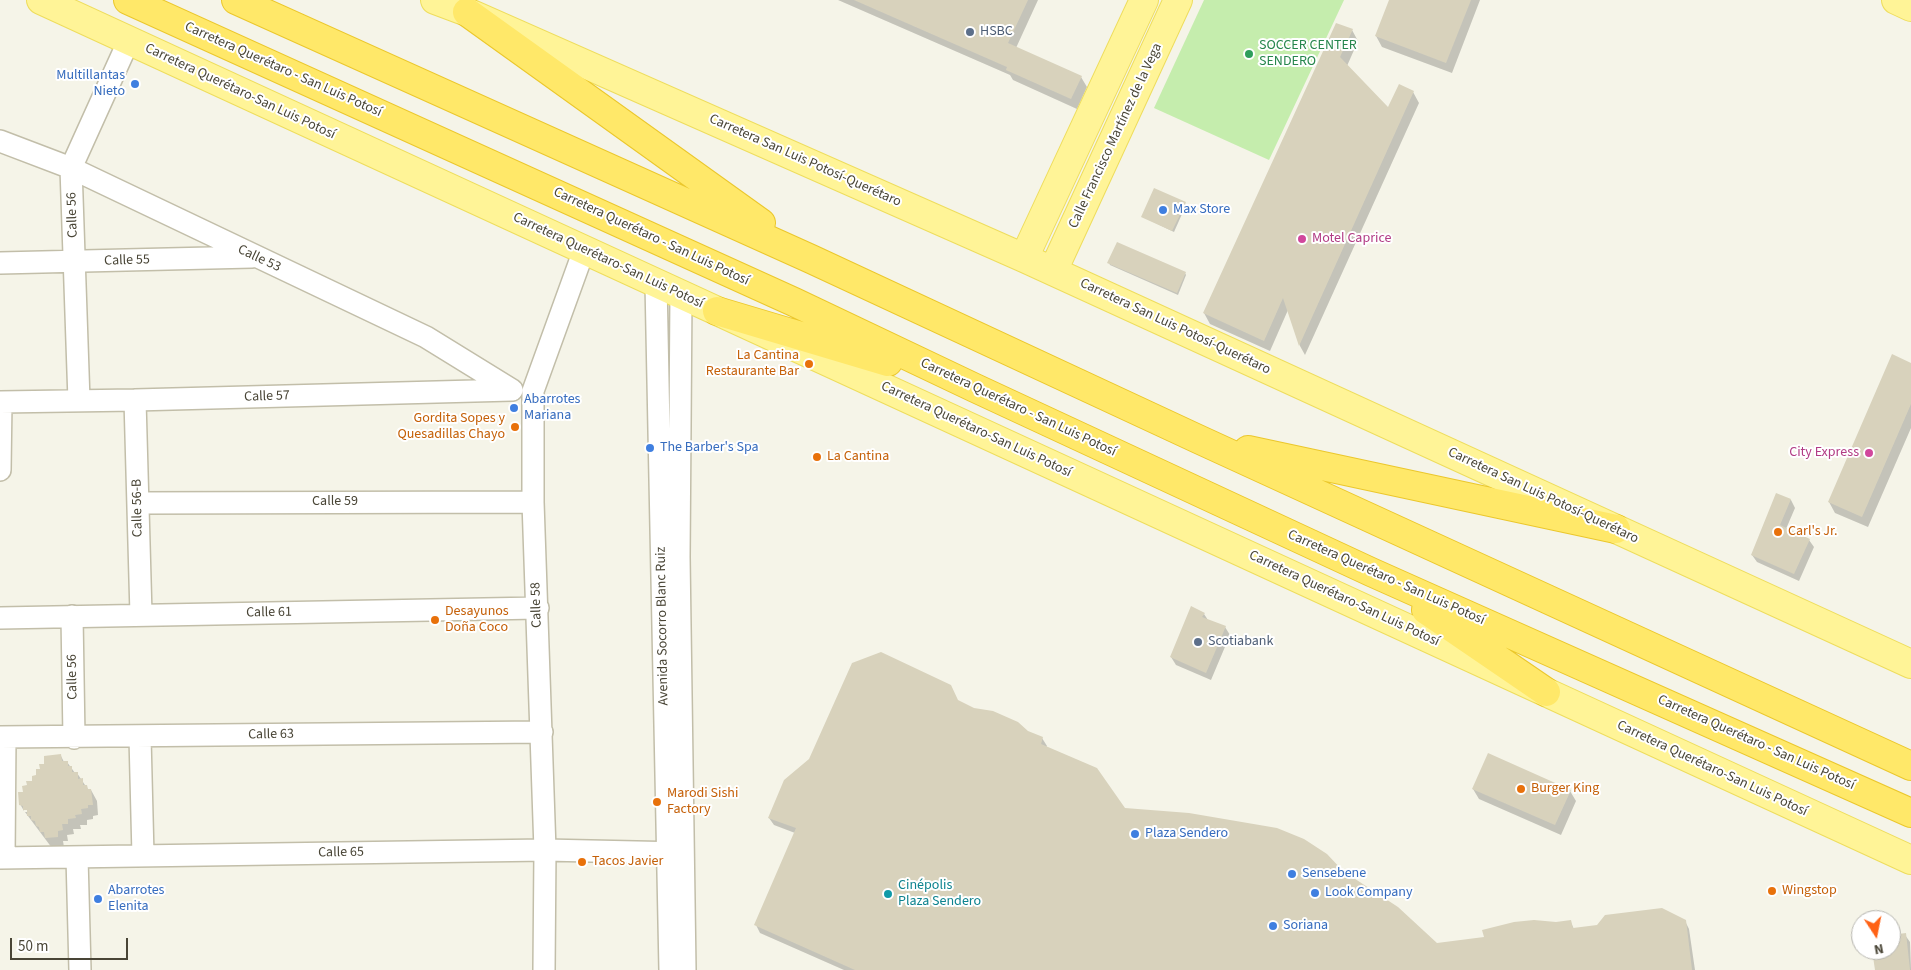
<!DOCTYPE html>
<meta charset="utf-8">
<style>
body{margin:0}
#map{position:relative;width:1911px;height:970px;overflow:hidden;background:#f5f4e8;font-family:"Source Sans 3",sans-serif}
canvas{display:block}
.north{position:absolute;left:1851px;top:910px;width:50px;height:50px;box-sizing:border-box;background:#fff;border:1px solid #b6b5af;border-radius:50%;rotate:169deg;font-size:14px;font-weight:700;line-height:20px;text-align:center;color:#494536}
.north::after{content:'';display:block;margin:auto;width:18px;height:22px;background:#ff6215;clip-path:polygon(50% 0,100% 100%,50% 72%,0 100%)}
.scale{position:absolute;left:10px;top:938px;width:118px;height:22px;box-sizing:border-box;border:2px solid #494536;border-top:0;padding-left:6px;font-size:15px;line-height:18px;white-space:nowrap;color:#494536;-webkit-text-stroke:4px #fff;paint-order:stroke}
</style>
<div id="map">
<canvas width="1911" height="970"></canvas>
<div class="north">N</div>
<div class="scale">50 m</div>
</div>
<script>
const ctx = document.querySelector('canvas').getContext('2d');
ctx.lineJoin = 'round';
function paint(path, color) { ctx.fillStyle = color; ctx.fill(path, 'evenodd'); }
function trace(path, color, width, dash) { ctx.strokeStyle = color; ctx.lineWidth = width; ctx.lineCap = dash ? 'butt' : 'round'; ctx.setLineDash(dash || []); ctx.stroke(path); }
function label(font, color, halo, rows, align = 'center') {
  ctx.font = font + ' "Source Sans 3",sans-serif'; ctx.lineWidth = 4; ctx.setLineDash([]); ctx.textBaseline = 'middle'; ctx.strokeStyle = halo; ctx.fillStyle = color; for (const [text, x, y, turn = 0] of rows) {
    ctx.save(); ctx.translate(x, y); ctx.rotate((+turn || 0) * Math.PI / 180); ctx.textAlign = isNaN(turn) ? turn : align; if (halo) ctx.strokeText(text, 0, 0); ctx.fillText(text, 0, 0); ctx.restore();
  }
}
const green = new Path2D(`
 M1204,0H1344L1269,160L1154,108Z`);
const shadow = new Path2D(`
 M838,0H1038L1016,48L1081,77L1087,87L1077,109L1013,80L1010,75Z
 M1390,0H1480L1452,73L1382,47L1376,36Z
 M1352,30L1358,41L1347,66L1389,109L1413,92L1419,103L1305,355L1300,346L1288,310L1270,351L1210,324L1204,313Z
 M1185,203L1186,205L1174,232L1143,217Z
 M1109,263L1185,273L1186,275L1178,295L1110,265Z
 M1911,364V428L1868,527L1835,513L1829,502Z
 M1777,494L1791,500L1795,508L1786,529L1809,540L1814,547L1799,581L1757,562L1752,555Z
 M1192,608L1204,614L1208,620L1225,627L1230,635L1211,680L1176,665L1171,657Z
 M958,702L1042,738L1047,746L1046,748L1125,809L1342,872L1437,944L1485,938L1570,921L1574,929L1685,921L1689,929L1695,970H844L760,933L756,925L795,833L774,825L769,818Z
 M61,756L64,762H67L75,773H77L89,791L91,790L97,801L98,815L93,816V819L87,820V825H80L81,829H73L74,834L67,835L68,841H63L64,847L52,848L25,812H33L24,809V811L20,804L24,793L41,770L46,765Z
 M1473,789L1570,791L1576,801L1561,835L1479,799Z
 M1905,935L1910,942L1911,970H1876L1874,950H1891V936Z`);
const building = new Path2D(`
 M854,0H1028L1008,43L1082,76L1071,99L1006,70L1007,67Z
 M1389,0H1471L1446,63L1375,36Z
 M1336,23L1353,29L1340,57L1388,107L1399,84L1414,91L1299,346L1283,298L1264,341L1203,313Z
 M1154,188L1186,202L1172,231L1141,217Z
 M1117,242L1186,272L1177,293L1107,263Z
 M1892,354L1911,363V404L1862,517L1828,502Z
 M1776,493L1791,499L1780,525L1810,539L1794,574L1751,555Z
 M1191,606L1205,613L1202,617L1226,626L1206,673L1170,657Z
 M881,652L951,685L958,700L974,708L993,711L1018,722L1028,731L1043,737L1041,744L1097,768L1125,808L1189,813L1277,828L1304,839L1327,854L1343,871L1398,907L1437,943L1484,937L1482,930L1514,922L1534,920L1556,922L1571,920L1573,928L1597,925L1605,915L1662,908L1686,920L1692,970H855L754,925L796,828L768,818L784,780L809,759L852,663Z
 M1488,753L1571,790L1555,825L1472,789Z
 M61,754L62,761H68V766H72V772H78V779L83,778V785H87L88,789H91L93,805H88V808L81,809L82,814L75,815L76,818L68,819V824H62L63,830L58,831V837L45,838L44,832H40L39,827L36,826L35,821L31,820V816H27V810H23V806L19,805L18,792H23L22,786L27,785L26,781H32V776L36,775V769H40L39,764H44V756Z
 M1906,933L1910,970H1875L1872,950H1891V935Z`);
const minor = new Path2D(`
 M0,141L71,168L426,337L512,390
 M0,263L252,257
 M656,283L670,970
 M681,294L679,557L685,970
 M135,400L141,615
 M79,401L71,168L129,40
 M0,402L135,400L512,390
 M0,470L1,402
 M138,503L533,502
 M72,616L74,738
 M0,618L538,608
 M0,737L542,732
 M140,737L143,856
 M77,857L80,970
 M0,858L545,850L682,853
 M4,858L5,737
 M544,970L545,850L533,502V391L584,250`);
const major = new Path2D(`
 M41,0L1911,860
 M435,0L467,12L1024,258L1911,664
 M1896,0L1911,7
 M1024,258L1144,0
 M1053,271L1178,0`);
const highway = new Path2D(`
 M128,0L794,302L975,388L1371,572L1911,813
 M236,0L811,259L1198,439L1911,766
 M467,12L761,223
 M717,311L888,362
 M1248,450L1616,529
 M1426,610L1546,692`);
const markers = [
 [970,32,5,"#5c6f8a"],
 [1249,54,5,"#2e9e5b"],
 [135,84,5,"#3f7fe0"],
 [1163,210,5,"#3f7fe0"],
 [1302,239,5,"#d1479c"],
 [809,364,5,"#e8710a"],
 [514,408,5,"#3f7fe0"],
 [515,427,5,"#e8710a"],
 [650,448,5,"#3f7fe0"],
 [1869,453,5,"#d1479c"],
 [817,457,5,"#e8710a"],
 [1778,532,5,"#e8710a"],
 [435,620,5,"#e8710a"],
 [1198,642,5,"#5c6f8a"],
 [1521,789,5,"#e8710a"],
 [657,802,5,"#e8710a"],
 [1135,834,5,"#3f7fe0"],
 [582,862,5,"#e8710a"],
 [1292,874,5,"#3f7fe0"],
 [1772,891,5,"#e8710a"],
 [1315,893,5,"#3f7fe0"],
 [888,894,5,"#0f9aa8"],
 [98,899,5,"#3f7fe0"],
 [1273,926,5,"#3f7fe0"]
];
const serviceNames = [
 ["HSBC",980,32],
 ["Scotiabank",1208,642]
];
const leisureNames = [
 ["SOCCER CENTER",1259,46],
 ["SENDERO",1259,62]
];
const streetNames = [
 ["Carretera Querétaro - San Luis Potosí",283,70,24],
 ["Carretera Querétaro-San Luis Potosí",240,92,25],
 ["Calle Francisco Martínez de la Vega",1116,136,-65],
 ["Carretera San Luis Potosí-Querétaro",805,161,24],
 ["Calle 56",73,215,-92],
 ["Carretera Querétaro - San Luis Potosí",651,237,25],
 ["Calle 53",259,259,25],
 ["Calle 55",127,261,-2],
 ["Carretera Querétaro-San Luis Potosí",608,261,25],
 ["Carretera San Luis Potosí-Querétaro",1175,327,25],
 ["Calle 57",267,397,-2],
 ["Carretera Querétaro - San Luis Potosí",1018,408,25],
 ["Carretera Querétaro-San Luis Potosí",976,430,25],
 ["Carretera San Luis Potosí-Querétaro",1543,496,25],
 ["Calle 59",335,502],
 ["Calle 56-B",138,508,-91],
 ["Carretera Querétaro - San Luis Potosí",1386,578,24],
 ["Carretera Querétaro-San Luis Potosí",1344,599,25],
 ["Calle 58",537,605,-92],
 ["Calle 61",269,613,-1],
 ["Avenida Socorro Blanc Ruiz",663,626,-91],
 ["Calle 56",73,677,-91],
 ["Calle 63",271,735,-1],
 ["Carretera Querétaro - San Luis Potosí",1756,743,24],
 ["Carretera Querétaro-San Luis Potosí",1712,769,25],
 ["Calle 65",341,853,-1]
];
const shopNames = [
 ["Multillantas",125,76,"right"],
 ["Nieto",125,92,"right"],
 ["Max Store",1173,210],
 ["Abarrotes",524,400],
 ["Mariana",524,416],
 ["The Barber's Spa",660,448],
 ["Plaza Sendero",1145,834],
 ["Sensebene",1302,874],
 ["Abarrotes",108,891],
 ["Elenita",108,907],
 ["Look Company",1325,893],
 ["Soriana",1283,926]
];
const hotelNames = [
 ["Motel Caprice",1312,239],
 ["City Express",1859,453,"right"]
];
const foodNames = [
 ["La Cantina",799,356,"right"],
 ["Restaurante Bar",799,372,"right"],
 ["Gordita Sopes y",505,419,"right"],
 ["Quesadillas Chayo",505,435,"right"],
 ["La Cantina",827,457],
 ["Carl's Jr.",1788,532],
 ["Desayunos",445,612],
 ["Doña Coco",445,628],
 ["Burger King",1531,789],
 ["Marodi Sishi",667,794],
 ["Factory",667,810],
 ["Tacos Javier",592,862],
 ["Wingstop",1782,891]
];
const cultureNames = [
 ["Cinépolis",898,886],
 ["Plaza Sendero",898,902]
];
paint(green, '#c5edad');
paint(shadow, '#0003');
paint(building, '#d8d2bc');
trace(minor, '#c2bea9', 24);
trace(major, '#eedd5d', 30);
trace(highway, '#ebc72c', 30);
trace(minor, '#fff', 21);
trace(major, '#fff497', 28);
trace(highway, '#ffe869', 28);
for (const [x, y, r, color] of markers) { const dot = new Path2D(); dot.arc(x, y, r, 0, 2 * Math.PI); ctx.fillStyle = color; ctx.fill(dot); trace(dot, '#fff', 2); }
label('14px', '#4e5e75', '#fff', serviceNames, 'left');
label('14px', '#27864d', '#fff', leisureNames, 'left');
label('14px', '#494536', '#fff', streetNames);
label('14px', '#366cbe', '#fff', shopNames, 'left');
label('14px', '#b23c85', '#fff', hotelNames, 'left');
label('14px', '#c56008', '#fff', foodNames, 'left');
label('14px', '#0d838f', '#fff', cultureNames, 'left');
</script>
